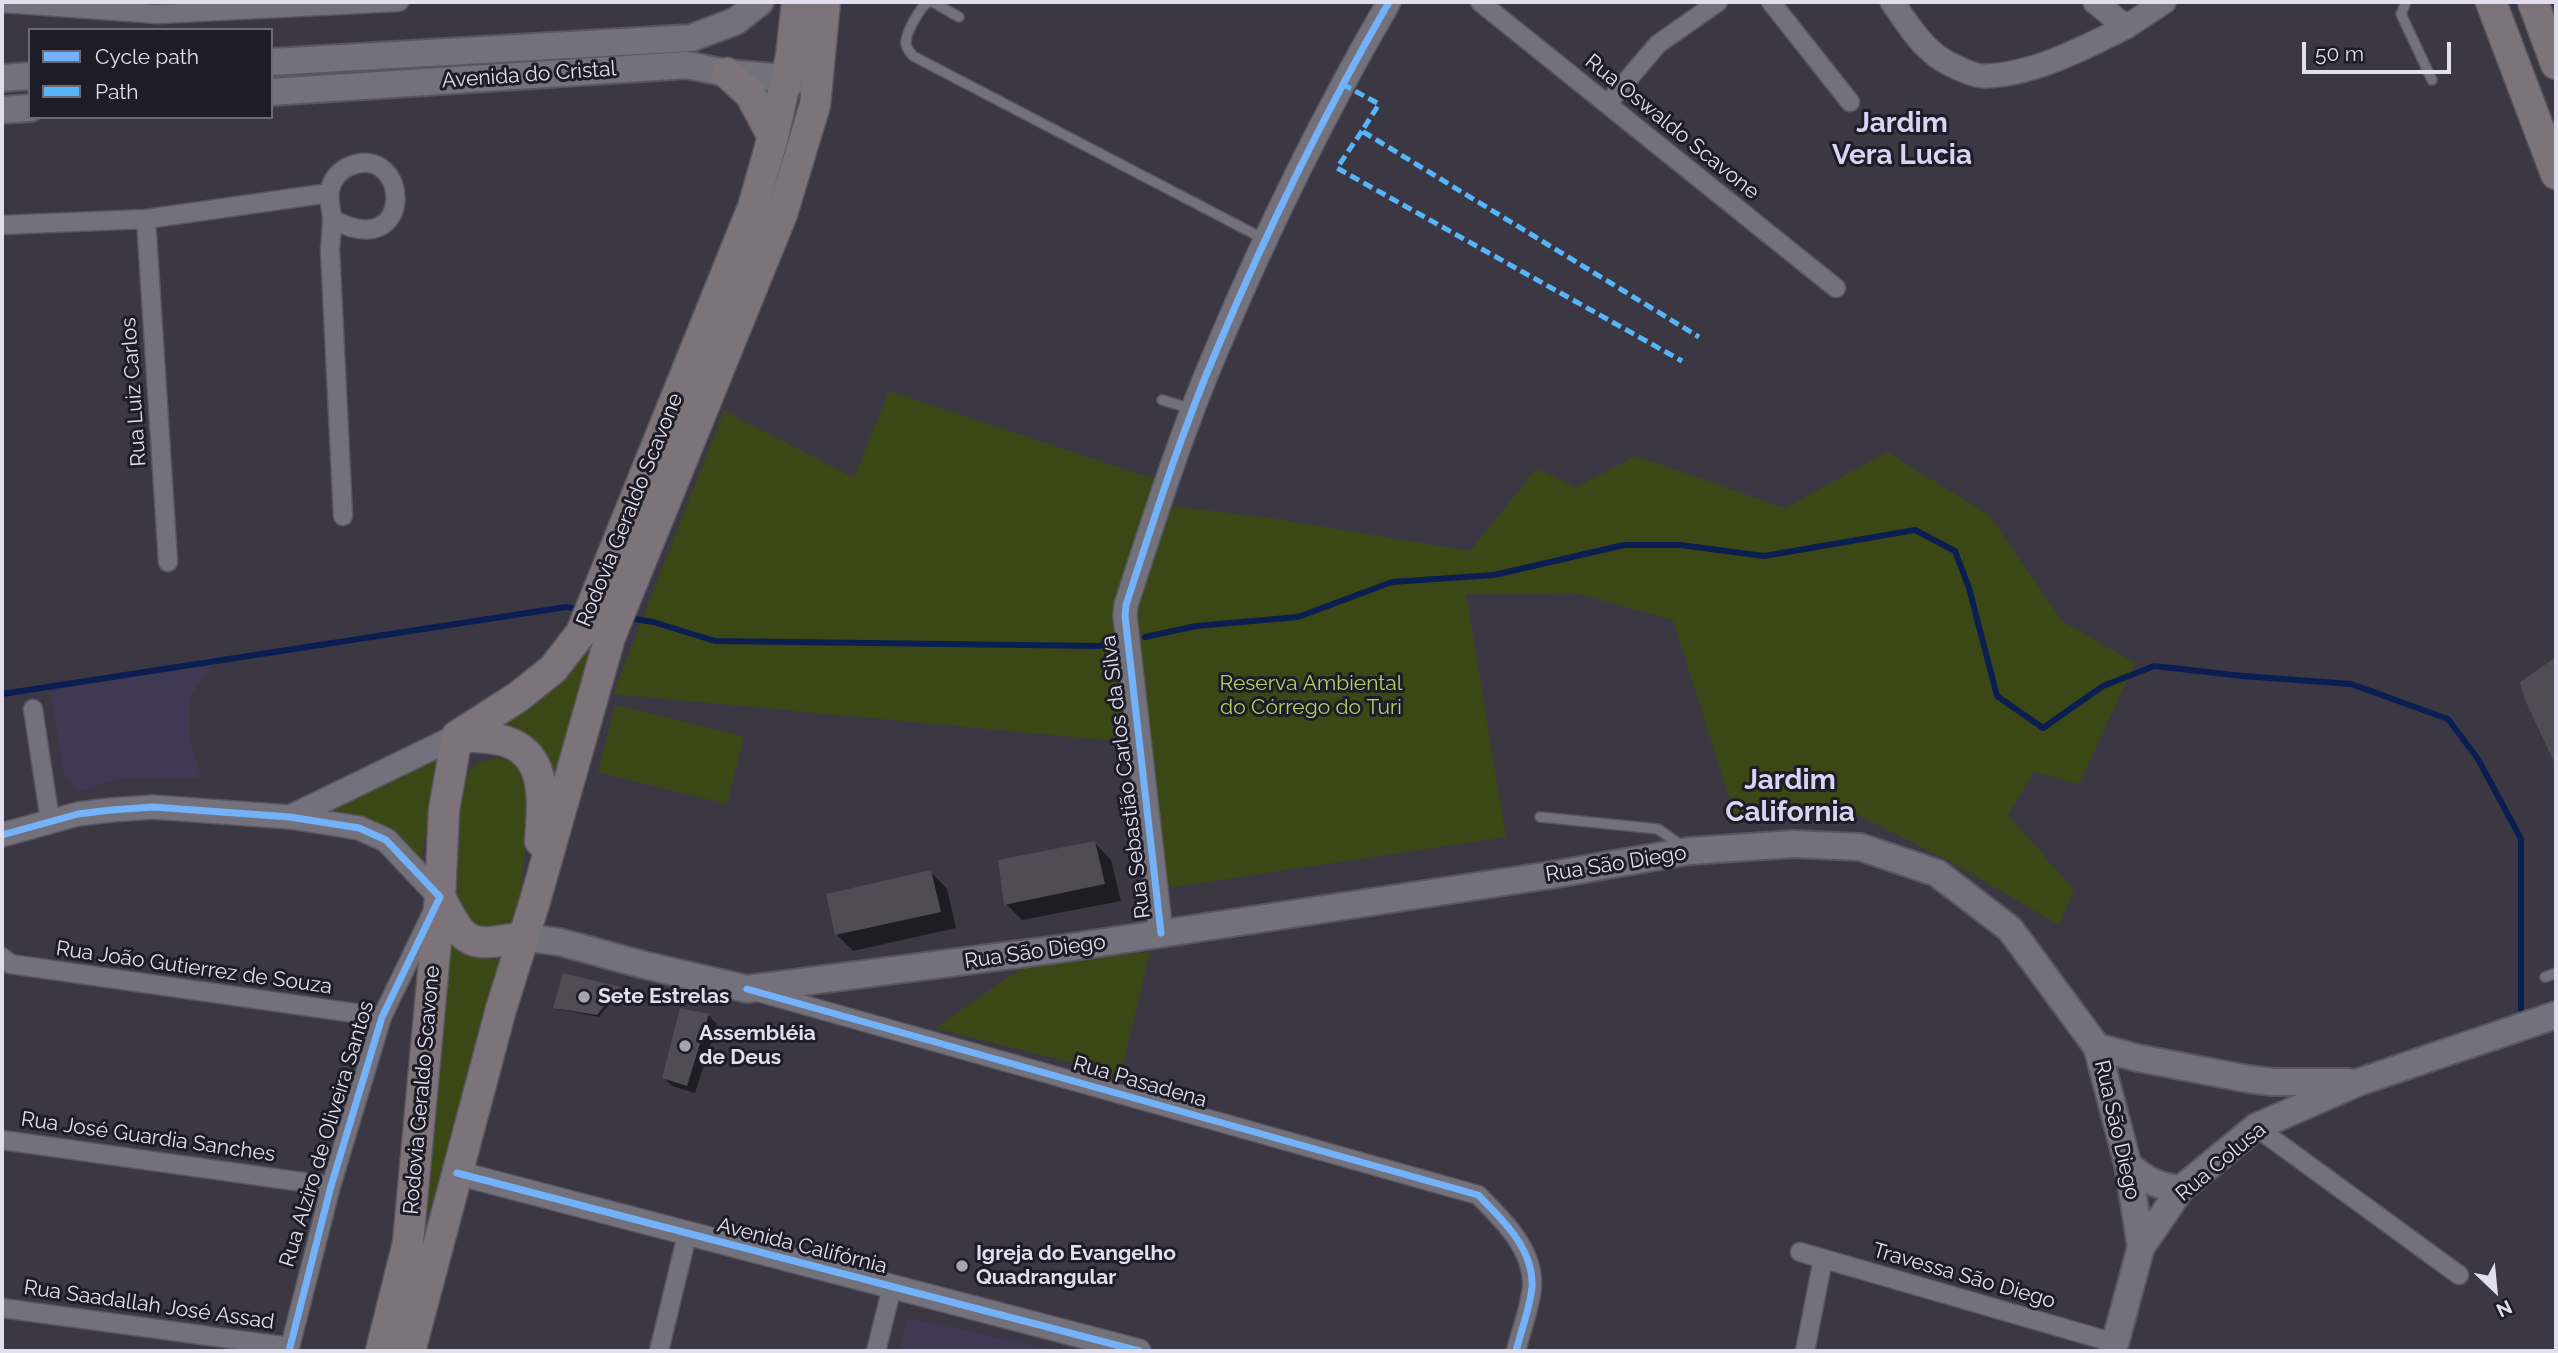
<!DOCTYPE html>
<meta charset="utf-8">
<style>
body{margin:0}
#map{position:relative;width:2558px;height:1353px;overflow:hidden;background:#3b3844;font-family:Raleway,sans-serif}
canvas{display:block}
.frame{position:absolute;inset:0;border:4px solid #e1deed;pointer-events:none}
.legend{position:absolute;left:28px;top:28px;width:245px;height:91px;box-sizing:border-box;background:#1e1c27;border:2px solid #6c6a76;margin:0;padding:9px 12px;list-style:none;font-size:21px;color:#e1deed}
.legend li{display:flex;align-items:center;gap:14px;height:35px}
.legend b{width:35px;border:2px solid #6c6a76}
.north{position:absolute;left:2460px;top:1255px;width:70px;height:70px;-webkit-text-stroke:5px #1e1c27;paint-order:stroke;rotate:154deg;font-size:19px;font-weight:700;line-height:28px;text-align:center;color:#e1deed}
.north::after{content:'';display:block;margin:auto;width:24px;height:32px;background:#e1deed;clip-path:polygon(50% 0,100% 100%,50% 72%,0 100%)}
.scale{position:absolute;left:2302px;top:42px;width:149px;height:32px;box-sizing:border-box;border:4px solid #e1deed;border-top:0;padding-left:9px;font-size:21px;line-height:24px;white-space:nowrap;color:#e1deed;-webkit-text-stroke:5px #1e1c27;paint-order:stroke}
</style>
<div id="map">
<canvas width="2558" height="1353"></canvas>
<div class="frame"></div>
<ul class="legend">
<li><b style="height:9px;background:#73b2f8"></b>Cycle path</li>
<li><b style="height:9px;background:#56b5f8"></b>Path</li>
</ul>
<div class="north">N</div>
<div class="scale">50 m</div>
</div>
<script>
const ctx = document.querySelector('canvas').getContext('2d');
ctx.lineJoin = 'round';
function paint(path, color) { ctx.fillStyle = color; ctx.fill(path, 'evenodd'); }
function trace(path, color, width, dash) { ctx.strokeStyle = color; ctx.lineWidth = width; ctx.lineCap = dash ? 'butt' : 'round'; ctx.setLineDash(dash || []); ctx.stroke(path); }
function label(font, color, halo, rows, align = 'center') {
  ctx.font = font + ' Raleway,sans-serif'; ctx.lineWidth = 6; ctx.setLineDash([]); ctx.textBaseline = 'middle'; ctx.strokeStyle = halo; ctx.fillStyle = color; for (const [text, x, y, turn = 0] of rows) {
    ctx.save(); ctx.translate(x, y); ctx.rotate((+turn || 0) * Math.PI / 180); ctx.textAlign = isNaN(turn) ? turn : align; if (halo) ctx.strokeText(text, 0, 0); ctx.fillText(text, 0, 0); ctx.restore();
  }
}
const built = new Path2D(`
 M220,655L190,696L189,735L201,778L117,779L78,792L64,774L51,692Z
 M908,1318L1058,1351H899Z`);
const green = new Path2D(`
 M889,391L1155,479L1171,506L1277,519L1470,551L1536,469L1576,487L1636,456L1785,508L1887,452L1989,515L2062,621L2135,663L2079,784L2034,772L2008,815L2074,890L2059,925L1953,863L1857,814L1737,822L1673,620L1575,593L1466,594L1506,837L1167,888L1149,744L613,694L724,411L854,478Z
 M606,609L556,778C547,749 528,732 499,724Z
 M615,705L744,736L727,804L598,772Z
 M444,755L420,861L356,817L322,812Z
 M495,758C514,760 521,767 531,783L519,912L506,925L479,931L454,909V862L463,778L476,764Z
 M441,933L476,956L502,960L431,1212L426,1208Z
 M1150,952L1120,1075L935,1028L1026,965Z`);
const shadow = new Path2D(`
 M2556,659V762L2527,699L2522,683Z
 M1095,843L1111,860L1121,901L1022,920L1006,904Z
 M931,872L947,889L956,928L853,951L836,934Z
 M564,975L619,989L621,990L599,1017L557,1009L555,1007Z
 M681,1010L709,1016L717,1024L695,1093L672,1086L664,1078Z`);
const stream = new Path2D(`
 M630,618L653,622L715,641L1098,646L1110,644
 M1145,637L1196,626L1298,617L1392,582L1494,575L1624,545H1680L1764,556L1915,530L1955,551L1969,588L1997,696L2043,728L2103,686L2154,666L2243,676L2351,684L2448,719L2478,759L2521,839V1009
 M2,694L566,607L578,609`);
const building = new Path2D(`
 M2556,657V766L2525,700L2520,682Z
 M1095,841L1105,884L1004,905L998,860Z
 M931,870L941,912L835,935L826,894Z
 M563,973L620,987L597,1015L553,1008Z
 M680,1008L709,1014L687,1086L662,1078Z`);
const service = new Path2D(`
 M929,2C921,5 907,31 906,41C905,47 910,52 913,56L1264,239
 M933,2L959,17
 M2406,2L2401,14L2432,80
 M1162,400L1192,409
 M1540,817L1658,829L1682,846
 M2545,977L2556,973`);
const minor = new Path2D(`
 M1480,2L1836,288
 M1771,2L1850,102
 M2,3L158,14L399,2
 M1607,104L1658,44L1718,2
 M146,219L168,562
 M332,219C417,265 410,142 350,166C340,170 332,179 330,190C328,198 331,208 332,217C332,227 331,239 330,249L343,516
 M2,225L146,219L329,193
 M33,709L50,820
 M2,957L10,964L382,1017
 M758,992L1478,1195C1502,1219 1534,1249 1532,1287C1530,1308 1521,1331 1516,1351
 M2256,1127L2459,1275
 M2,1140L331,1186
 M1800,1252L2115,1343
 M2,1308L290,1347
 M289,1351L331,1186L382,1017L432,913
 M659,1351L687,1235
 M876,1351L892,1287
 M1805,1351L1823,1259`);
const tertiary = new Path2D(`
 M1892,2C1904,18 1916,39 1932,52C1941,61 1973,77 1985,76C2033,75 2084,48 2126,27
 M2095,2L2126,27L2164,2
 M290,817L457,736
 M2,835L78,814L111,810L153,807L290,817L359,828L386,840L440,897
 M1161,933L1125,616L1126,605C1154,519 1181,433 1217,349C1267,230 1324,114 1389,2
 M457,1173L1139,1351`);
const secondary = new Path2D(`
 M271,62L691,38L736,21L760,2
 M2,78L30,76
 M271,92L687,65L727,73L817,81
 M2,110L30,108
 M522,937L560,942L644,965L747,989L1059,949L1551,875L1689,851L1793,844L1860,847L1937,873L2010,929L2097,1047L2128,1165L2141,1247L2113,1351
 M2097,1047L2138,1058L2248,1079L2272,1082H2348
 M2128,1165C2146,1180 2158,1187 2181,1189
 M2141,1247L2181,1189L2256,1127L2359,1082L2556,1015`);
const primary = new Path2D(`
 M2491,2L2556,174
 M2533,2L2556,64
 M727,73L750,94L773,137
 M457,736C471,737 487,737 501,740C549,752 543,802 540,841
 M440,897C464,945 469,948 522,937
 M381,1351L408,1243L440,897L444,810L457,736L518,697L553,669L581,633L753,207L773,137L791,56L797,2
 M410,1351L501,1009L535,901L610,637L782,214L815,105L825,2`);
const quiet = new Path2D(`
 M1342,84L1379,104L1362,131L1699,337
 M1362,131L1337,168L1682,361`);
const cycleway = new Path2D(`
 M2,835L78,814L111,810L153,807L290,817L359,828L386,840L440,897L382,1017L331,1186L289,1351
 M1161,933L1125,616L1126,605C1154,519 1181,433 1217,349C1267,230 1324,114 1389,2
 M747,989L1478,1195C1502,1219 1534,1249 1532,1287C1530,1308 1521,1331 1516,1351
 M457,1173L1139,1351`);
const markers = [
 [584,997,7,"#a7a4b2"],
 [685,1046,7,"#a7a4b2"],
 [962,1266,7,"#a7a4b2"]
];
const streetNames = [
 ["Avenida do Cristal",529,75,-4],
 ["Rua Oswaldo Scavone",1672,127,39],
 ["Rua Luiz Carlos",134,392,-94],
 ["Rodovia Geraldo Scavone",630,510,-68],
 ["Rua Sebastião Carlos da Silva",1126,777,-97],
 ["Rua São Diego",1616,864,-9],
 ["Rua São Diego",1035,952,-8],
 ["Rua João Gutierrez de Souza",194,968,8],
 ["Rua Pasadena",1140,1082,16],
 ["Rodovia Geraldo Scavone",422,1090,-85],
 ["Rua São Diego",2117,1130,77],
 ["Rua Alziro de Oliveira Santos",327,1134,-73],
 ["Rua José Guardia Sanches",148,1137,8],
 ["Rua Colusa",2221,1162,-40],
 ["Avenida Califórnia",802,1246,14],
 ["Travessa São Diego",1964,1276,16],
 ["Rua Saadallah José Assad",149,1305,8]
];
const parkNames = [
 ["Reserva Ambiental",1311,684],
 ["do Córrego do Turi",1311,708]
];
const poiNames = [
 ["Sete Estrelas",598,997],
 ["Assembléia",699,1034],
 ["de Deus",699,1058],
 ["Igreja do Evangelho",976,1254],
 ["Quadrangular",976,1278]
];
const districtNames = [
 ["Jardim",1902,124],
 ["Vera Lucia",1902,156],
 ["Jardim",1790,781],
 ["California",1790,813]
];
paint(built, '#3f3954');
paint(green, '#3b4816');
paint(shadow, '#0007');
trace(stream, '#0a1e51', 6);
paint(building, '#504c55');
trace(service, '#595661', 12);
trace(minor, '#595661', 21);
trace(tertiary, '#595661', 26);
trace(secondary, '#595661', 30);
trace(primary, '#595661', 33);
trace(service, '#73717b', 9);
trace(minor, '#73717b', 18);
trace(tertiary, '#73717b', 23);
trace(secondary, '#73717b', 26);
trace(primary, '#7c747a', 30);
trace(quiet, '#56b5f8', 5, [10, 5]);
trace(cycleway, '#73b2f8', 7);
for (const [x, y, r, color] of markers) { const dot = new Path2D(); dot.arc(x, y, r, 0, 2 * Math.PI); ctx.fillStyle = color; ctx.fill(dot); trace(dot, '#1e1c27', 2.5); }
label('21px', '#e1deed', '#1e1c27', streetNames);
label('21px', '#b2d069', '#1e1c27', parkNames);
label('bold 21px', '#e1deed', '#1e1c27', poiNames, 'left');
label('bold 28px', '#dad4f3', '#1e1c27', districtNames);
</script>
